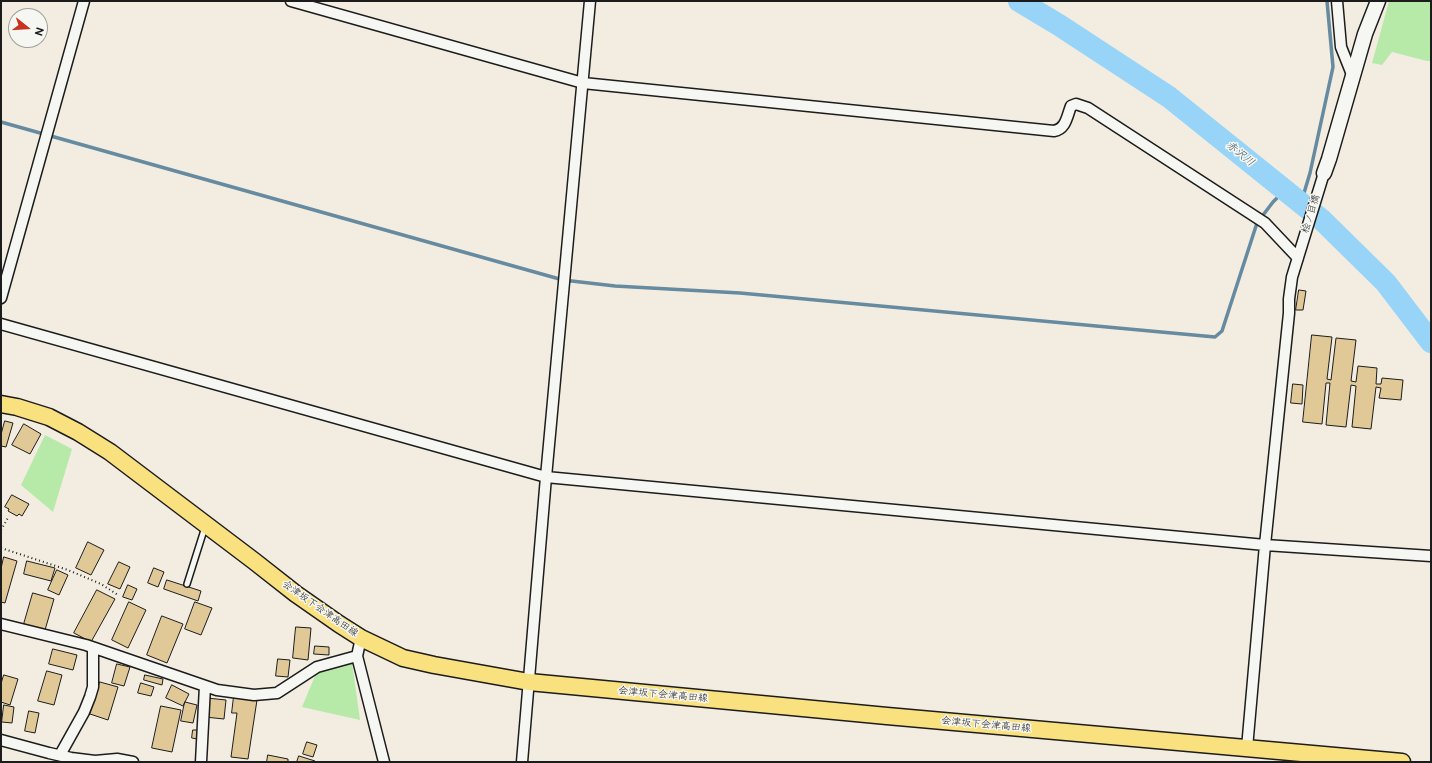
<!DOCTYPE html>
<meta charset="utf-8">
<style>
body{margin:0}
#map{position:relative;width:1432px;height:763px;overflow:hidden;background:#f2ede0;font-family:"Balsamiq Sans",sans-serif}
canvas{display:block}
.frame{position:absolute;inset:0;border:2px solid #1c1c1c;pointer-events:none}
.north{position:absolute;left:8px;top:8px;width:40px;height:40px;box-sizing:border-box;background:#f6f6f2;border:1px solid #9f9f9c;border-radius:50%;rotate:107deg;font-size:11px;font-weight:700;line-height:16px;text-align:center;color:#1c1c1c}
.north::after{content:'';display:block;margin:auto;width:14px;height:18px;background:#c8321e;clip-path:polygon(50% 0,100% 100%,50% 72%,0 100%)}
</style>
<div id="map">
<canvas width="1432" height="763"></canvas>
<div class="frame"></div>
<div class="north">N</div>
</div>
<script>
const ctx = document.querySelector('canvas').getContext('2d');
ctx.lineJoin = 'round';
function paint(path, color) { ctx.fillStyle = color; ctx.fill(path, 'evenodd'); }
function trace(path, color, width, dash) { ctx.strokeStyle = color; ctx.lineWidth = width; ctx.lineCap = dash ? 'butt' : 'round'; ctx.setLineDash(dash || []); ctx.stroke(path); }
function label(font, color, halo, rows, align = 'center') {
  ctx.font = font + ' "Balsamiq Sans","Klee One",sans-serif'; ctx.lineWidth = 3; ctx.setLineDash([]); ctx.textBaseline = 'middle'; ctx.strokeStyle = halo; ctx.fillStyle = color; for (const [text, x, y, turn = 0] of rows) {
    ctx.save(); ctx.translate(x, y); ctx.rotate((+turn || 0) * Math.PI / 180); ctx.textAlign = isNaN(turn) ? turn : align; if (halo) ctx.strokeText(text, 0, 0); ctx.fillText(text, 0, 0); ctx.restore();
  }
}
const green = new Path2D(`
 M1389,1H1431L1430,61H1427L1392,52L1382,65L1372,63Z
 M45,435L72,449L53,512L21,485Z
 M352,663L360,720L302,707L315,676L327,668Z`);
const stream = new Path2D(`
 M1,122L563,280L615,286L740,293L1215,337L1222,331L1257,223L1273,202L1285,190
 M1301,203L1310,173L1333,67L1327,1`);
const river = new Path2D(`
 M1019,1L1059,25L1169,97L1322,220L1386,283L1431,342`);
const building = new Path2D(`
 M1299,290L1306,291L1303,310H1296Z
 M1312,335L1332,337L1327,379L1331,380L1336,338L1356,340L1351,381L1356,382L1358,366L1377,368L1376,384H1381L1382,378L1403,380L1401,400L1379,398L1381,388L1376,387L1371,429L1352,427L1356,386L1351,385L1346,427L1326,425L1330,383H1326L1322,424L1303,422Z
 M1293,384L1303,385L1302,404L1291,403Z
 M5,421L13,423L6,447L1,446V435Z
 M24,424L41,434L30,454L12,445Z
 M12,495L29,504L22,516L19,514L17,516L8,511L9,509L5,507Z
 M88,542L104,550L91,575L76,568Z
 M4,557L17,561L5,603L1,602V569Z
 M27,561L55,568L51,581L24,574Z
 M119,562L130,567L120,589L108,584Z
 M154,568L164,572L158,587L148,583Z
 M57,570L68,575L59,595L48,590Z
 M167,580L201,591L198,601L164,589Z
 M128,585L137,589L132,600L123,597Z
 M97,590L115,599L91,642L74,633Z
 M33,593L54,599L45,630L24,624Z
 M129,602L146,610L128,648L112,640Z
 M195,602L212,608L201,635L185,629Z
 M162,616L183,624L167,663L147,655Z
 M296,627L311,628L308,660L293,658Z
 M315,646L329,647V655L314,654Z
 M53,649L77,655L73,670L49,664Z
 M278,659L290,660L288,677L276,676Z
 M117,664L130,667L124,686L112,683Z
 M47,671L62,675L54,705L38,701Z
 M4,675L18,679L10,705L1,702V684Z
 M145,675L163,679L162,685L144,680Z
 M100,682L118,687L108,720L90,714Z
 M141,683L154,687L151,696L138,693Z
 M172,685L189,694L183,706L166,698Z
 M234,696L257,700L248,759L231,757L237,713H232Z
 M207,698L226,700L224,719L205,717Z
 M185,702L197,705L193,723L181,721Z
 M4,705L14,707L12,723L2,722Z
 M161,706L181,710L172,752L152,748Z
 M29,711L39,713L35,733L25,731Z
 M193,730H198L197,739L192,738Z
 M307,742L317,745L313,757L303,754Z
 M268,755L288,759V762H267Z
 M299,756L315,761V762H297Z`);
const path = new Path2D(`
 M1,530L9,516
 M1,548L68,570L101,584L118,595`);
const lane = new Path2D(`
 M187,584L205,527`);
const street = new Path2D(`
 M291,1L583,83L1054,131C1066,129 1067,116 1071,106L1076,104L1088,108L1265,223L1298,258
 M1337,1L1341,47L1353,77
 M1,298L84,1
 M1,324L546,477L1265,545L1431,556
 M1,624L86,645L217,690L254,695L277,693L317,667L357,656
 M361,638L357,656L384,762
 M1,740L49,753L71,758L95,761L117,759L133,762
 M1247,748L1265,545L1289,313V299L1292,277L1324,173
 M60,755L84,712L90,697L93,687V648
 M201,762L205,686
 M522,762L546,477L590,1`);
const secondary = new Path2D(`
 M1324,173L1329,159L1365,34L1378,1`);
const primary = new Path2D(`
 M1,404L17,407L49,417L78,432L110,452L254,561L296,594L339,624L361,638L403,658L434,665L529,682L887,716L1402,762`);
const streetNames = [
 ["桧ノ目橋",1311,214,-73],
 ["会津坂下会津高田線",320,609,35],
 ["会津坂下会津高田線",663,695,5],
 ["会津坂下会津高田線",986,725,5]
];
const waterNames = [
 ["赤沢川",1240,154,39]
];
paint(green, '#b7e9a9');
trace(stream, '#668aa0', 3.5);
trace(river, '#97d4f8', 22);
paint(building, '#e1c897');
trace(building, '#1c1c1c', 1);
trace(lane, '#1c1c1c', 8);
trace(street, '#1c1c1c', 13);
trace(secondary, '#1c1c1c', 17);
trace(primary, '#1c1c1c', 19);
trace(path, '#1c1c1c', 2, [1, 3]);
trace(lane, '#f6f6f2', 5);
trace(street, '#f6f6f2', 10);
trace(secondary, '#f6f6f2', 14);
trace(primary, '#fae180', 16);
label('10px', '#1c1c1c', '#f6f6f2', streetNames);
label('italic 11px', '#41535e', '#f6f6f2', waterNames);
</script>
